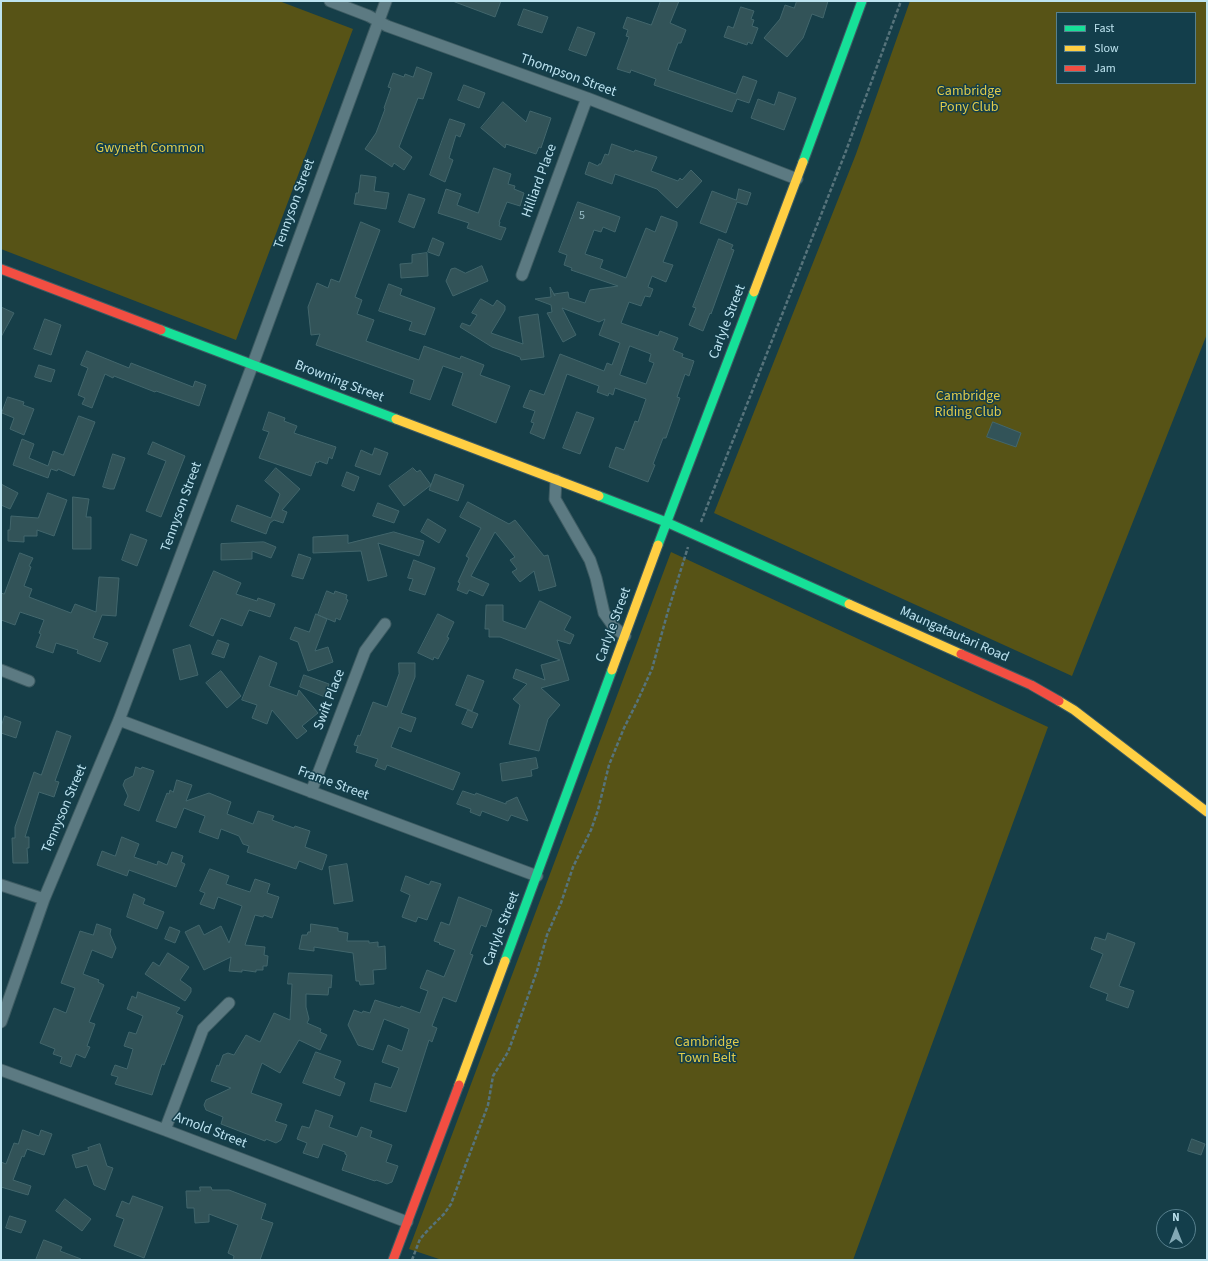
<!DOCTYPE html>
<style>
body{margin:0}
#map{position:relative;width:1208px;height:1261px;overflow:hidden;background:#163e48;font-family:"Source Sans 3",sans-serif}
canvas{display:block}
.frame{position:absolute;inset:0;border:2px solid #bde3ef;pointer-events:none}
.legend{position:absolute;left:1056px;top:12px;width:140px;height:72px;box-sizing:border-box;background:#133e4b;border:1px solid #57808d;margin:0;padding:5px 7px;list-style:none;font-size:12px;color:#bde3ef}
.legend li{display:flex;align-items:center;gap:8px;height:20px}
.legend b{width:20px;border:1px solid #57808d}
.north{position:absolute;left:1156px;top:1209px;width:40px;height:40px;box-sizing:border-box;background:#133e4b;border:1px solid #57808d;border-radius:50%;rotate:0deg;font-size:11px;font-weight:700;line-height:16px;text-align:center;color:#bde3ef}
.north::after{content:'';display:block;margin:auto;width:14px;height:18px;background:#83a9b5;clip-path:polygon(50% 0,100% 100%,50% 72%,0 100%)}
</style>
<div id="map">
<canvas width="1208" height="1261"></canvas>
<div class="frame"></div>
<ul class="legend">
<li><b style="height:5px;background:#16e098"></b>Fast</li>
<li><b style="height:5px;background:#ffcf43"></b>Slow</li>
<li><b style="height:5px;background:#f24e42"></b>Jam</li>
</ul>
<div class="north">N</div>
</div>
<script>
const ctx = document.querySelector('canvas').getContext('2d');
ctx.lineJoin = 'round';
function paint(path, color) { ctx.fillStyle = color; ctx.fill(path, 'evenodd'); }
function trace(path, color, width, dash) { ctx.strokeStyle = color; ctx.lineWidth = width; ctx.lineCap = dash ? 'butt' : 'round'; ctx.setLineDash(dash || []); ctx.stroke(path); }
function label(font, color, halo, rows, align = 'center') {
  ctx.font = font + ' "Source Sans 3",sans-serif'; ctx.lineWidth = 3; ctx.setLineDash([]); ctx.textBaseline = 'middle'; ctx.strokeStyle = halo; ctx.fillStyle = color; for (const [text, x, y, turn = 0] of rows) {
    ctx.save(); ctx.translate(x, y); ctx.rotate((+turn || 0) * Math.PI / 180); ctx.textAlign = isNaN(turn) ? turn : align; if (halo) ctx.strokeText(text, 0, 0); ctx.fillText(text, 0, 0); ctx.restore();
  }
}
const green = new Path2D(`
 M1,1H279L353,29L236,340L1,249Z
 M910,1H1207V334L1072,676L714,513L856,154ZM1057,13H1195V83H1057Z
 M671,552L1048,727L853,1260H442L409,1249Z`);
const building = new Path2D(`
 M456,1H501L495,17L455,2Z
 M661,1H679L670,23L686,30L681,43H678L668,70L736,94L743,76L757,81L749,103L737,99L732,112L654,85L656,79L631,70L630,73L617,69L629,37L626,36L628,30L623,28L627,17L651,25Z
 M797,1H828L823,18L812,14L803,38L787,57L764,38L780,19L785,5L794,8Z
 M741,7L754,11L751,19L754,20L752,26L758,28L752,44L748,42L747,45L724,37L728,26L733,28Z
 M524,9L548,17L542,33L518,25Z
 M578,27L595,33L586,56L569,50Z
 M417,67L432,73L423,99L418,98L399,147L412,157L404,170L394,163L392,167L365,149L376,133L385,109L384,108L391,88L388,87L393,73L404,77L405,74L413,77Z
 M464,85L485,93L479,108L458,100Z
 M779,92L796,98L784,130L751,118L758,99L774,105Z
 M503,102L526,122L530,111L551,118L541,148L539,147L536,154L506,144L505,148L481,128Z
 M450,119L465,124L460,137L456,135L449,158L453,160L445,182L430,175Z
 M612,144L634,152L635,150L657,157L651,171L678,181L680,178L682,180L691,170L702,181L677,208L657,189L615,174L612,184L585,174L589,162L598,166L599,164H601L605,154L608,155Z
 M494,168L511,174L508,184L515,186L514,189L524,193L520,206L507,202L499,222H500L499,226L506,228L501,240L467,228L469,223L438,213L446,189L461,194L457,205L478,213Z
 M361,175L376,177L374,191L389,193L386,209L354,204L356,193H358Z
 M739,189L751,193L747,205L737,202L726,233L700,223L712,191L736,200Z
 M409,194L425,199L414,228L399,222Z
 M578,202L620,217L615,232L603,227L601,232L594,230L585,254L603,260L600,268L626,278L646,228L655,232L661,216L677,222V226L663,262L673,265L666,282L652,276L648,287L653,289L650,297L645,296L641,306L629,302L621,323L658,336L660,331L678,338L673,350L683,354L682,357L694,361L689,376L685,374L677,397L680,398L666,438H663L653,464L655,465L648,482L609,467L616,447L624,450L635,421L638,422L646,399L615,388L613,395L609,393L608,396L597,392L599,386L567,374L544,439L530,433L534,423L531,422L535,411L523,407L530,390L544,395L560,354L604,371L607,363L612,365L620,343L599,335L605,319L599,322L562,308L576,335L563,342L547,313L552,312L551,305L535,299L551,297L550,287L555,296L554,294L568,292L569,298L585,303L590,290L618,286L571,270L572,268L564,265L567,255L559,252ZM630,346L651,354L649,361L654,363L646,384L620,375Z
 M361,222L380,230L355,297L362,300L357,314L374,320L366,341L419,360L424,346L460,359L461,356L484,365L480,375L510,386L496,423L452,405L463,373L443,366L430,400L410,393L414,380L316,345L320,334L311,335L308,307L317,283L328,288L331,279L339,282Z
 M433,238L444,243L439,256L428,252Z
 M719,239L733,245L731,249L734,250L711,314L710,313L703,331L689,325L696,308L693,307Z
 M427,253L428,276L401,278L400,264L412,263V255Z
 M482,266L488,281L453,296L446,281L451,269L455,268L465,273Z
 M389,284L402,289L400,295L435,308L425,335L409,330L412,322L379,311Z
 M481,299L493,306L497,300L505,306V310L491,333L523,344L519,317L538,314L544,357L521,360L520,357L492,347L460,327L462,323L470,326L477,315L472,313Z
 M1,307L14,313L1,337Z
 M45,319L61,325L51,355L34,349Z
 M87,351L129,368L131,363L193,387L195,381L206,385L199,406L156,391L155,392L114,376L113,378L105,374L92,408L82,404L85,398L78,395L88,368L81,365Z
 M39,365L55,370L51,382L35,377Z
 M8,397L24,402L23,405L34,409L24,435L10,429L14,418L2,413Z
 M269,412L285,418L284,421L297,426L294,433L336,447L332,459L329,457L327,464L319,461L318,463L316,462L311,476L259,458L269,432L263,430Z
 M577,412L594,418L580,454L563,448Z
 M79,416L95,422L74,476L58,469L57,471L51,469L48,478L13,465L22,439L34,444L29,458L48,466L53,451L63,455Z
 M993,422L1021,433L1016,447L987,437Z
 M153,442L185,456L161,517L146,511L166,461L148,454Z
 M375,448L388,453L380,475L355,466L361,450L372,455Z
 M113,454L125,458L114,489H110L103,487Z
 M276,468L300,489L282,510L287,512L283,523L274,520L270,523L266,534L231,521L237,505L271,518L280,494L265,481Z
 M413,468L417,472L420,470L431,485L435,474L464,485L458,501L429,490L431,485L404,506L389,486Z
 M347,472L359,477L354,491L342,486Z
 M1,484L18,493L10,509L1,505Z
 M48,493L67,500L54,536L37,530V536H24V542L8,541V530H10L11,516L38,518Z
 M73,497L89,499L86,517H91V549H73Z
 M468,502L509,524L515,520L544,556L548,555L556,586L539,591L534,571L520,582L512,572L517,569L510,560L515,557L495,532L471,576L489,584L483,596L469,590L467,594L457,590L460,583L458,582L469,558L466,556L481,528L460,517Z
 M378,503L399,511L394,523L373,516Z
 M428,519L446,530L439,543L421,532Z
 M394,532L424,541L419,556L378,543L387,576L368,581L361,551L313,553V537L348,535V543Z
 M131,534L147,540L137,566L122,560Z
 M264,542L276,547L271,558L252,551V559L221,560V544Z
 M20,553L33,558L29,566L31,567L24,586L32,589L29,597L71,613L75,604L96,612L99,577L119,578L116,616L102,615L93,638L108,643L100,662L77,653L78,650L56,643L53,653L36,647L41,634L39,633L44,620L20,612L15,625L1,620V593L4,594Z
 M299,554L311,558L303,579L292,576Z
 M414,560L435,568L425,595L409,590L413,579L408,578Z
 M214,571L241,583L236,594L257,601L258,598L275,604L270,617L249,610L242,626L221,618L213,636L190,626Z
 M327,591L334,594L335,591L347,595L346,599L348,600L340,620L336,618L335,622L318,615Z
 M540,601L571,617L564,630L574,635L570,644L557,640L569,680L541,688L560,705L548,719L539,751L509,744L520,705L513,699L527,684L513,678L516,669L545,680L541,665L560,660L500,637H489V629H485L486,605H503V621L525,629Z
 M316,614L327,619L315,651L328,647L333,662L308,671L298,642L290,639L295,627L309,632Z
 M438,614L454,622L447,637L449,638L438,659L434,657L433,660L418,653Z
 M218,640L229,644L224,658L212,654Z
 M190,645L198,675L180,680L173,650Z
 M260,656L277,663L269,686L297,696L299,690L318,713L302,726L307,731L297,739L272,710L267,724L252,718L257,705L242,700Z
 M399,663H415V677L401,713L416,718L411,732L399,727L391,747L460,773L453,790L387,765L385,770L375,766L378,759L356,752L358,746L354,745L358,735L360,736L373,702L387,707L399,674Z
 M221,671L241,696L227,708L206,683Z
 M304,675L329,684L325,697L300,687Z
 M468,675L484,681L472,711L456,705Z
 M468,710L478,714L472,728L462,724Z
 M5,716L21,722L16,738L1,733V727Z
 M57,731L71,736L55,781L59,782L54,797L39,792L25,837H29V848H27L28,863H13L12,838H15V827L34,772L41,775Z
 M536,758L538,768L531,770L532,776L502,781L500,764Z
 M136,767L141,769L142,767L154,771L139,811L124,805L128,796L123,785L125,780L133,776Z
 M177,780L192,785L186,801L209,793L231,802L227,814L253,824L258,811L274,816L272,820L294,828L295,826L310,831L305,847L327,855L322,870L299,861L296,869L247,852L249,846L243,844L239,836L221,829L218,839L199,832L205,816L184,808L176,828L156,821L167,793L169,794L170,790L173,792Z
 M463,791L475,795L476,793L506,804V802L517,797L528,821L511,815L508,821L482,811L480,816L470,812L471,809L457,804Z
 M122,837L139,844L134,857L157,865L158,861L167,865L172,852L183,856L181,862L185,864L176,887L129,870L127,876L97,865L102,851L115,856Z
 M347,864L353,901L334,904L329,867Z
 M210,869L229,876L226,884L250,892L255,879L270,884L267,893L279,897L272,918L264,915L263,917L255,915L245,945L265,947L264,955L268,956L267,966H263V970H256V972L242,970V972L229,971L231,957L204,970L185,932L199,925L204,935L221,926L229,943L242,906L218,897L214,909L200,904L205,893L200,891Z
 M406,876L429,885L431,881L441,884L427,920L418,917L416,922L402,917L410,895L401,891Z
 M134,894L145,899L143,904L164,912L157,929L127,917Z
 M459,897L492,910L486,927L481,925L470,954L473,955L456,1002L443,997L432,1026L437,1028L432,1042L429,1040L406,1112L370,1101L375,1083L391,1088L399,1068L382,1062L388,1045L402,1051L409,1029L384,1019L373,1050L358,1045L348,1025L354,1010L362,1013L363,1011L370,1013L375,1000L400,1008L401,1006L420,1013L428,991L420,988L427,970L444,977L455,950L439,944L440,943L434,941L441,922L449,925Z
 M97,924L111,929L110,934L116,948L112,958L92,950L83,974L99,980L98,982L104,985L89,1022L95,1024L87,1046L90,1047L85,1058L76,1054L71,1067L60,1063L62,1057L53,1054L55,1049L40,1043L54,1008L66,1013L75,988L61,983L80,931L93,935Z
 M311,924L338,928V931L348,933L347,941H369V943L378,942V947L385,946L386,969L373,970L374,984L360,985L359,981H356L353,953L314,947V951L299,949L302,935H307L308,932H310Z
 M170,927L180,931L175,943L165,939Z
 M1108,933L1135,943L1119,986L1134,991L1128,1008L1106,1000L1108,994L1090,987L1103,954L1091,949L1095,937L1105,940Z
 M168,953L189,967L180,980L191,988V992L185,1001L145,974L153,962L159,966Z
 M289,973L332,975L331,988L329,987L328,995L306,994V1007L309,1019L307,1023L321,1029L320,1032L327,1035L320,1050L299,1040L280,1073L262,1063L251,1093L282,1104L275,1121L287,1125L281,1140L276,1143L266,1139L265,1141L221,1124L223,1117L206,1110L204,1105L206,1100L231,1088L211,1081L217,1065L219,1066L223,1055L228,1053L234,1055L246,1035L260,1042L274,1013L290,1020L292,984H288Z
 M138,992L180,1008L176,1013L183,1016L164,1065L162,1064L152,1095L115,1084L118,1077L111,1075L115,1065L127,1069L133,1049L124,1046L129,1032L136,1034L143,1016L127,1009L132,996L136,998Z
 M316,1052L341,1061L334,1078L345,1083L340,1096L303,1083Z
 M316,1110L333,1116L329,1127L357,1137L361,1127L372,1131L370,1137L392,1145L386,1162L398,1166L392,1182L387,1184L376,1180L375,1181L342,1170L347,1155L345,1154V1152L323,1144L318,1158L303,1153L307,1143L297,1139L302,1126L309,1128Z
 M23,1130L39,1136L41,1130L52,1134L44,1155L27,1149L24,1157L22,1156L13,1180L31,1186L28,1195L1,1187V1162L6,1164L14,1143L18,1144Z
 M1192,1139L1205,1144L1201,1155L1188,1151Z
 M100,1144L107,1166L113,1168L105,1190L94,1185L87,1165L76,1168L72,1155L89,1150L88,1148Z
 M200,1187H211L212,1190H229L266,1204L261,1219L273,1223L260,1260H233L234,1256L228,1253L238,1225L209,1214V1222L195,1223L194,1208H187L186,1191H200Z
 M133,1196L163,1207L144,1258L114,1246L124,1219L116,1216L122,1201L129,1204Z
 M65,1199L91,1219L82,1231L56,1211Z
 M10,1216L26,1221L21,1233L6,1228Z
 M44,1240L62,1247L60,1251L81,1259V1260H36Z`);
const path = new Path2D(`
 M701,522L846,151L901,1
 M412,1260L420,1239L429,1229L444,1214L451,1204L488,1105L493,1076L508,1052L511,1044L537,971L547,935L561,903L573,867L591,830L598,810L609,765L624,728L637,702L652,669L668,611L688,547`);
const street = new Path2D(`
 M330,1L369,16L387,26L587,98L797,179
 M522,275L587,98
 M556,480L555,499L590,560L596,578L604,613L614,627L625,636
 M1,670L29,681
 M119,720L537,876
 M311,792L365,651L385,624
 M1,885L44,899
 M1,1022L44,899L119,720L257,353L386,1
 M1,1070L165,1130L407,1222
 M165,1130L203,1029L229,1003`);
const fast = new Path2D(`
 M803,162L862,1
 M161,330L396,419
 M599,496L666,522L849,604
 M658,545L754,292
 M505,961L612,670`);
const slow = new Path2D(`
 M754,292L803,162
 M396,419L599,496
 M849,604L961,654
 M612,670L658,545
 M1059,701L1074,710L1207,812
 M459,1085L505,961`);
const jam = new Path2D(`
 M1,269L161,330
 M961,654L1031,685L1059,701
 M393,1260L459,1085`);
const numberNames = [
 ["5",582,216]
];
const streetNames = [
 ["Thompson Street",568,76,20],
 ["Hilliard Place",540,181,-70],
 ["Tennyson Street",295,204,-70],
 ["Carlyle Street",728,322,-69],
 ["Browning Street",339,382,21],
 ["Tennyson Street",182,507,-70],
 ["Carlyle Street",614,625,-70],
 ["Maungatautari Road",954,635,24],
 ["Swift Place",330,700,-69],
 ["Frame Street",333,784,20],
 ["Tennyson Street",65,809,-67],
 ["Carlyle Street",502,929,-69],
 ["Arnold Street",210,1131,21]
];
const parkNames = [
 ["Cambridge",969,92],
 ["Pony Club",969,108],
 ["Gwyneth Common",150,149],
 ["Cambridge",968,397],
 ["Riding Club",968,413],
 ["Cambridge",707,1043],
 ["Town Belt",707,1059]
];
paint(green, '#575316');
paint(building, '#325358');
trace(building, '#42666c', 1);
trace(street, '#3d5b62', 13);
trace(fast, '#3d5b62', 11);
trace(slow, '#3d5b62', 11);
trace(jam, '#3d5b62', 11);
trace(path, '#56737b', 2.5, [4, 2]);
trace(street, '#5c7a82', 11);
trace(fast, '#16e098', 9);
trace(slow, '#ffcf43', 9);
trace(jam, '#f24e42', 9);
label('12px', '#9abfc9', null, numberNames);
label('14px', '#bde3ef', '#133e4b', streetNames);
label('14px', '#e1cb4a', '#133e4b', parkNames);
</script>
